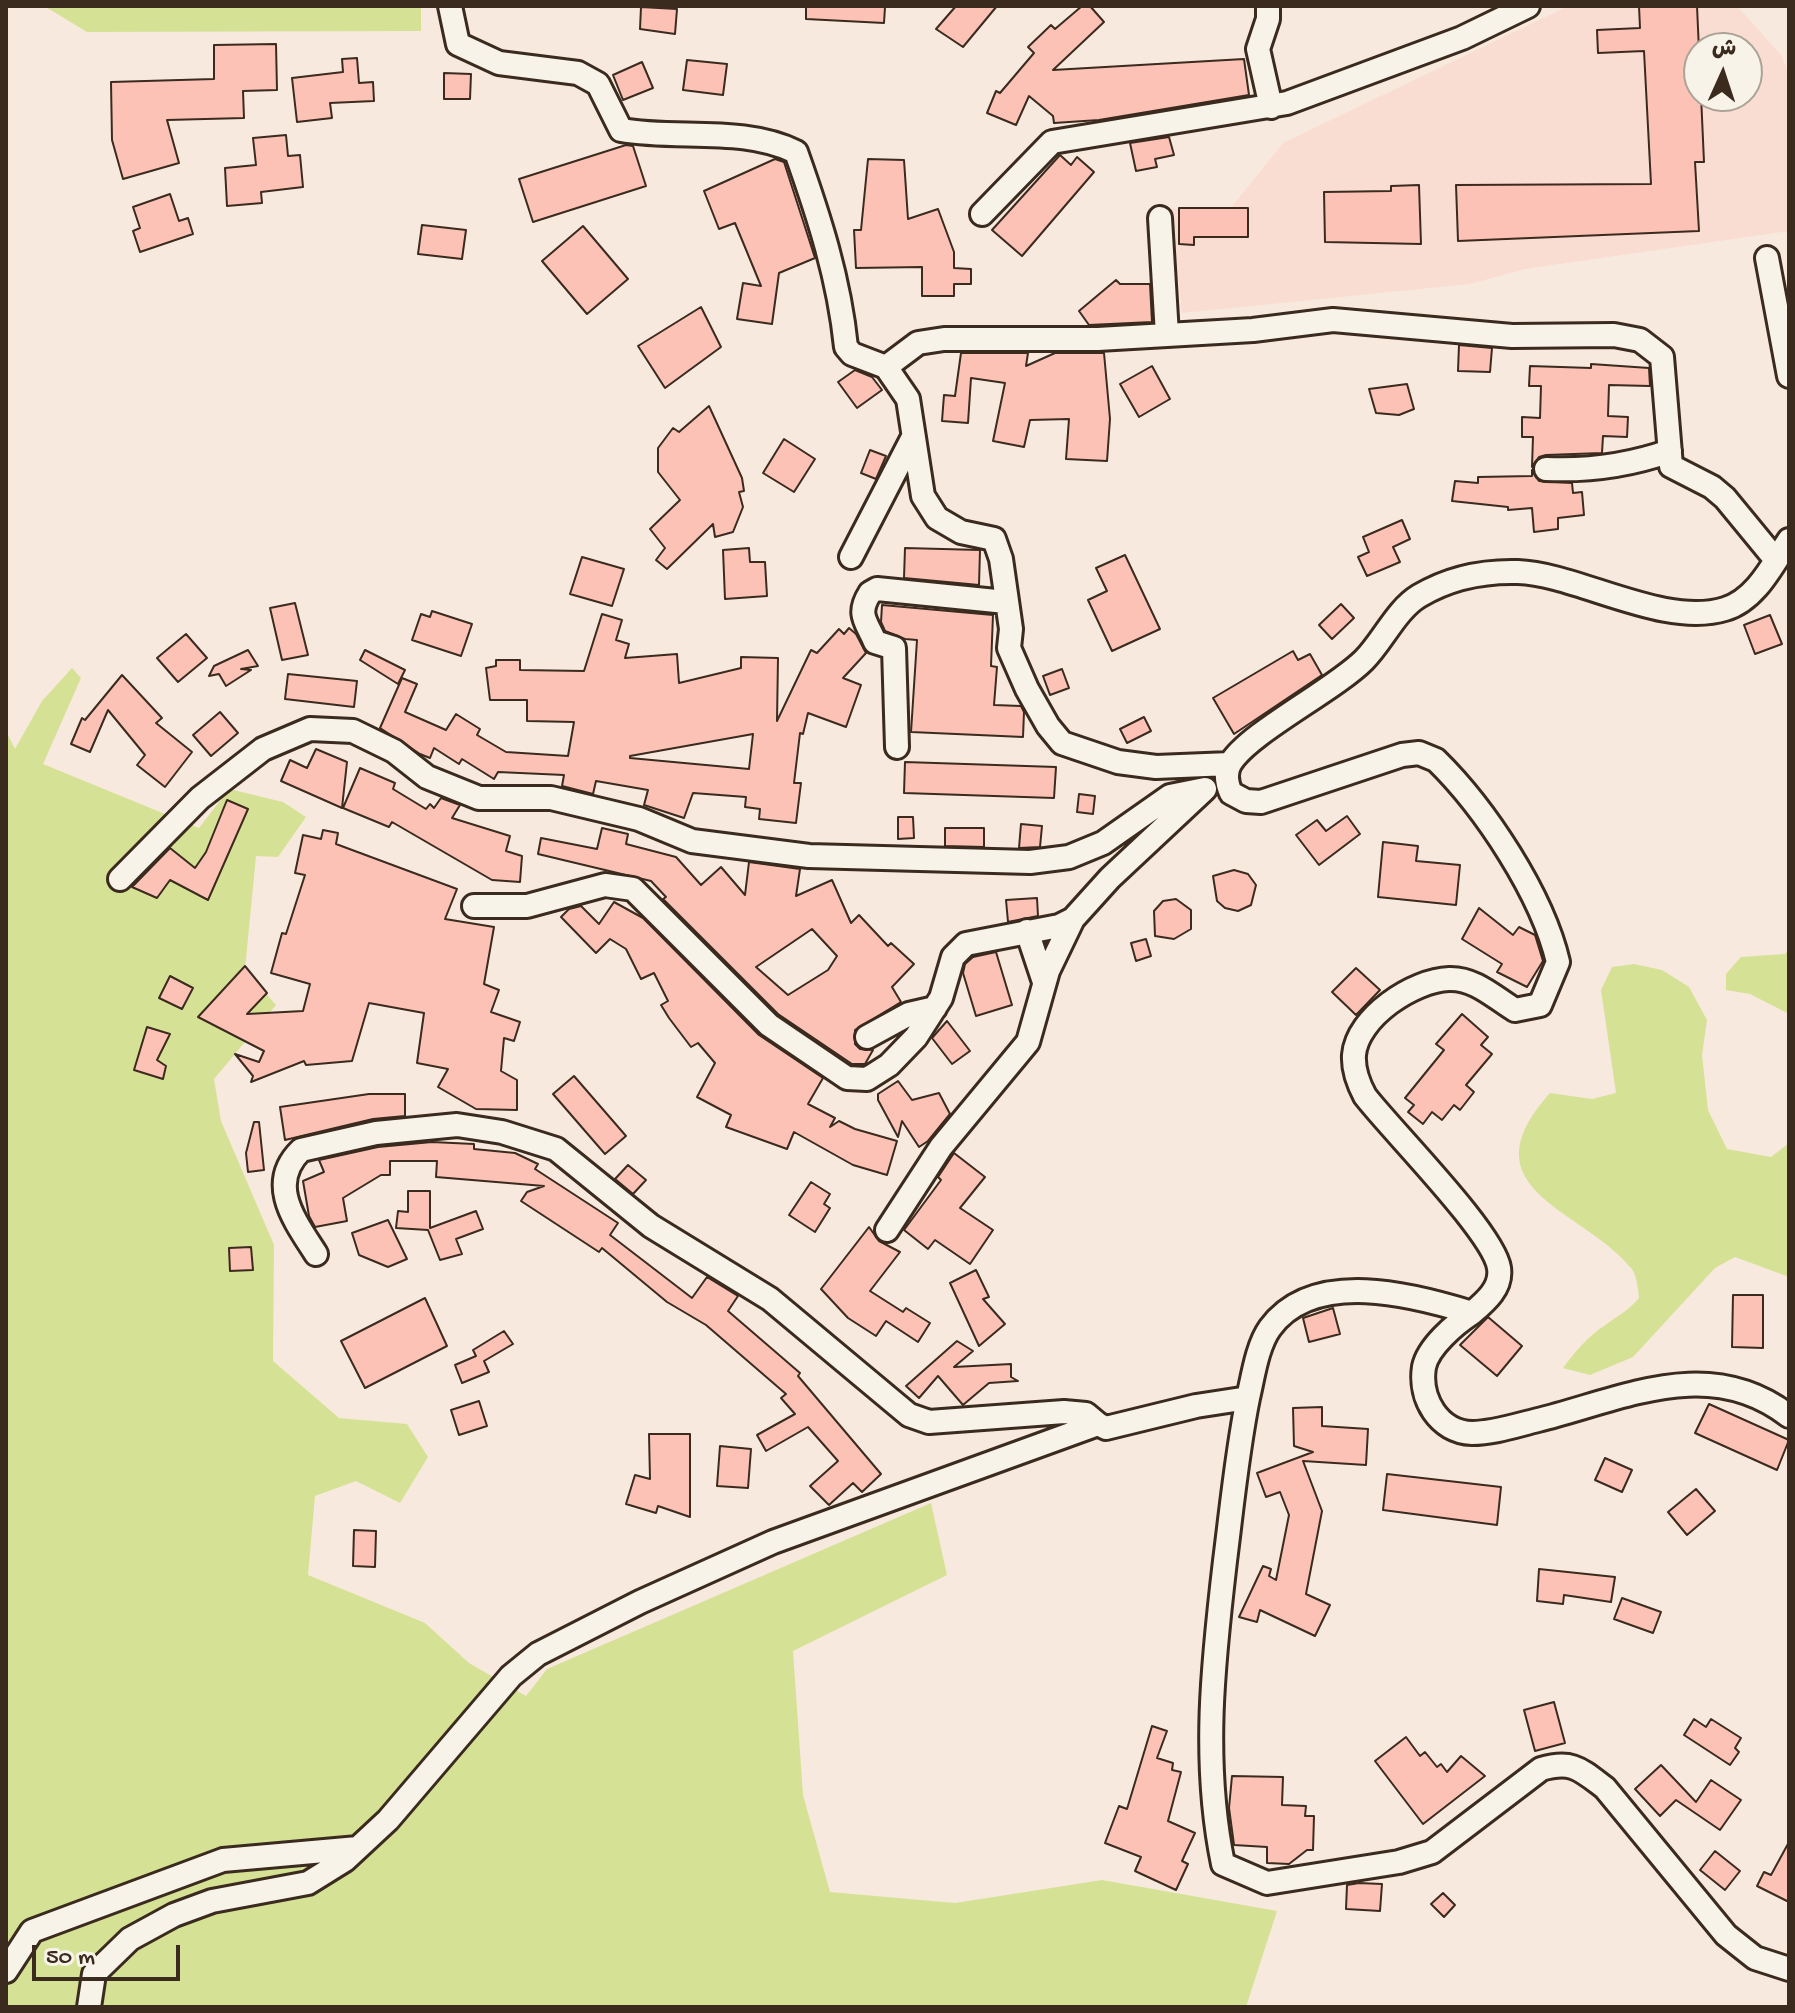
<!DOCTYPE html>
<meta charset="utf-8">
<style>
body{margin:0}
#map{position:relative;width:1795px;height:2013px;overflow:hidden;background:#f8e9de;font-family:"Gochi Hand","Playpen Sans Arabic",sans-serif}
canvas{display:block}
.frame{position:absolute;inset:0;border:8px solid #3b2a1e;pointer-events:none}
.north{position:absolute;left:1683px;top:32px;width:80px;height:80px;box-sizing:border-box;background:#f7f3e8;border:2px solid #aca397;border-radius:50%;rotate:3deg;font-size:22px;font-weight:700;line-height:32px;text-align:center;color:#3b2a1e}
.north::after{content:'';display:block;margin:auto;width:28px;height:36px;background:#3b2a1e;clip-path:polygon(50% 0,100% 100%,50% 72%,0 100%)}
.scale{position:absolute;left:32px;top:1945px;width:148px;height:36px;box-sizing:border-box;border:4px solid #3b2a1e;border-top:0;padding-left:10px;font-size:24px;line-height:28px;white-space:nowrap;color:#3b2a1e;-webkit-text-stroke:6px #f7f3e8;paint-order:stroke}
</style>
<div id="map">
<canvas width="1795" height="2013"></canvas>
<div class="frame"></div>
<div class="north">ش</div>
<div class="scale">50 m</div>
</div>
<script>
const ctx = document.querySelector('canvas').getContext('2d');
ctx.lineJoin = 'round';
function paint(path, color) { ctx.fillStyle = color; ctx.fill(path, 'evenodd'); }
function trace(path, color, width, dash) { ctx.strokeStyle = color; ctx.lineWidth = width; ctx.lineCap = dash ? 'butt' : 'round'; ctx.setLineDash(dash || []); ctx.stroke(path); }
const built = new Path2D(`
 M1568,6H1737L1782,56L1789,75V231L1525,269L1470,284L1182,313L1171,209H1230L1283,143ZM1699,48H1747V96H1699Z`);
const green = new Path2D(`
 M44,6H421V31L87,32Z
 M72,668L81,678L43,764L199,828L229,789L283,802L306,817L278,857L256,856L245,969L276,1005L214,1079L221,1121L274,1245L273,1361L339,1418L407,1424L428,1457L400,1503L356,1481L315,1496L308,1575L425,1623L469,1663L526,1696L547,1669L931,1503L947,1575L793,1651L803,1795L830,1892L955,1903L1102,1880L1277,1911L1246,2007H6V731L15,749L42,701Z
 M1789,949V1014L1750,994L1726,990V974L1741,957L1785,954Z
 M1634,964L1662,970L1689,987L1707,1020L1702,1055L1708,1110L1727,1149L1771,1157L1789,1143V1277L1735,1257L1715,1268L1633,1357L1590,1375L1563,1368C1575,1352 1587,1337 1604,1326C1617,1316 1628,1311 1639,1298C1638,1290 1637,1276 1632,1269C1585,1209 1462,1191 1550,1093L1592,1099L1616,1093L1601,990L1612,967Z`);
const building = new Path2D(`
 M806,6L885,7L884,23L806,19Z
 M956,6H997L963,47L936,29Z
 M1082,6H1090L1104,22L1053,70L1244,59L1249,95L1099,120L1054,123L1053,116L1029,96L1016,125L987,113L996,91L1000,93L1034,53L1028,47L1051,25L1055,29Z
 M1639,6H1697L1704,162H1695L1699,231L1458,241L1456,185L1651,184L1644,51L1598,53L1597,30L1640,28Z
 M641,7L677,9L675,34L640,29Z
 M276,44L277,90L243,91L244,118L167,120L179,163L123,179L112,140L111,82L214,79V45Z
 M357,58L359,83L373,82L374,101L330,103L332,118L297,122L292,78L343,72L342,59Z
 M687,60L727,64L723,95L683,90Z
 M642,62L653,88L623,100L613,75Z
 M444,73L471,74L470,99H444Z
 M286,135L288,156L300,155L303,187L261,192L262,203L227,206L225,168L256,165L253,138Z
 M1169,137L1174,155L1155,159L1157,167L1136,171L1130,143Z
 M626,145L633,146L646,186L533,222L519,179Z
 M1060,155L1071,165L1077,157L1094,172L1022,256L992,230Z
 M775,159L784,162L815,258L779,273L772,324L737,319L743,283L761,286L735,223L719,229L704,191Z
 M868,159L904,160L908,219L938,209L954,252V268L971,269V284H954V296H922V267L856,268L854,230H861Z
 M1419,185L1421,244L1325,242L1324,192L1391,191V186Z
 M170,194L179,221L188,218L193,234L140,252L133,231L140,228L133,207Z
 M1179,208H1248V237H1194V245L1179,244Z
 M422,225L466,230L462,259L418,254Z
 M583,226L628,279L587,314L542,261Z
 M1116,280L1120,284H1150L1152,322L1089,325L1079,311Z
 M701,307L721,347L665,388L638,346Z
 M1459,345L1492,348L1490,372L1458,371Z
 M961,353H1028L1026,366L1055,353H1104L1110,419L1107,461L1066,459L1069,419L1030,420L1024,447L993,441L1005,383L971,378L968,423L942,421L944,395L955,396Z
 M1591,364L1649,368L1650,386L1609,385L1608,416L1628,417L1627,437L1603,436L1602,453L1546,455L1539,457L1532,467L1533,437H1522V417L1540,418L1541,386H1529L1530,366L1591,368Z
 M1152,366L1170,399L1139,417L1120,384Z
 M855,370L872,377L882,390L857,408L838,382Z
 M1407,384L1414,409L1399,415L1376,413L1369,389Z
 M709,406L742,478L744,491L739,492L743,507L733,532L715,537L713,524L667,569L656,560L665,548L650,529L680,500L658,472V448L673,428L679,432Z
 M784,439L815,459L794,492L763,473Z
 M870,450L886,456L876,479L861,473Z
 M1532,470L1539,481L1572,483L1573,493L1582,492L1584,515L1558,518V529L1534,532L1532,508L1508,510V507L1452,501L1455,481L1478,483V477L1532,476Z
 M1402,520L1410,539L1393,547L1400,562L1367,576L1358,557L1369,552L1363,537Z
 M749,548L750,562H765L767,596L725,599L723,550Z
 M905,548L980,550L979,585L904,578Z
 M1125,555L1160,629L1112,651L1088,600L1107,591L1096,568Z
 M582,557L624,569L612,606L570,594Z
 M295,603L308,655L282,660L270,608Z
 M1341,604L1354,618L1332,639L1319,625Z
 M882,605L993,615L991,666L997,667L994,705L1021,706L1024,712L1023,737L911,732L917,640L905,639L885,631L881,622Z
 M432,611L472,624L461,656L412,640L421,614L430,617Z
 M602,614L622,620L616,640L629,644L625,658L677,654L679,683L741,668V657L778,658L777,721L811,650L817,653L839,629L844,634L849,628L856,634L866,653L843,678L861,685L846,727L808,713L803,734L800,733L794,783H801L796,823L759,819L760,809L745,807L746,797L693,793L684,818L644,805L648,790L596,781L593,794L562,786L564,775L498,772L494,779L462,759L459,764L434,748L430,758L420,754L380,728L402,678L417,684L405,712L446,730L456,714L480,729L477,735L506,752L568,756L574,722L527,721V700H490L486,668L496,666V660H520V670L584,671ZM753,734L749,769L630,758V756Z
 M1770,615L1782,644L1755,654L1744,625Z
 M186,634L207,658L178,682L157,658Z
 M248,650L258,666L241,669L251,670L226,686L219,674L209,676L214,666Z
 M365,650L405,670L398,684L360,660Z
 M1293,651L1298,660L1310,654L1322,675L1234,734L1213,698Z
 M1062,669L1069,688L1050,695L1043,676Z
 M288,674L357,681L354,707L285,699Z
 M122,675L162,718L156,723L192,752L165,787L137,765L145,755L108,710L90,752L71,744L82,718L85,720Z
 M220,712L238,733L211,756L193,735Z
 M1144,717L1151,731L1127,743L1120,729Z
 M316,749L347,762L342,808L281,781L290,760L307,768Z
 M905,762L1056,767L1054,798L904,793Z
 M360,768L395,783L393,789L426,809L430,804L434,808L441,798L460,805L452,818L510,836L506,851L522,856L520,882L492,880L392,822L389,827L343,808Z
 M1079,794L1095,796L1093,814L1077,812Z
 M227,800L248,809L208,900L170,880L157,898L132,887L170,848L195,868L206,852Z
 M1347,816L1360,834L1319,865L1296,835L1317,820L1326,831Z
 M898,817H913L914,838L898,839Z
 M1021,824L1042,826L1040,847L1019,848Z
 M602,828L628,834L626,844L676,857L701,885L721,867L745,895L749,862L800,869L796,896L832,880L851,923L859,915L888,946L891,943L914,964L892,987L901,1002L855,1030V1044L860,1049L873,1050L865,1064H852L778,1014L663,899L666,897L651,881L538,854L541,838L597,849ZM812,929L837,956L828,970L788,995L756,967Z
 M945,828H984V847L945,846Z
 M323,830L338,833L336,844L457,889L445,919L494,927L484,984L499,990L491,1012L520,1022L514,1041L504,1038L501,1071L517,1080V1110L476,1109L438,1087L448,1069L417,1063L424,1013L369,1003L352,1061L306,1065L304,1061L251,1082L253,1076L235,1054L259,1062L264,1051L198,1017L245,966L267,993L247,1014L303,1011L310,984L271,973L282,933L286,934L305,875L295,873L303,835L321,839Z
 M1383,842L1418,846L1416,861L1460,865L1456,905L1378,897Z
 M1234,870L1248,874L1256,885L1251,905L1238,911L1225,908L1217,901L1213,876Z
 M1037,898L1038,916L1008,922L1006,900Z
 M1176,899L1191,910V929L1174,939L1155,936L1154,911L1163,901Z
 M614,902L643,918L759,1035L823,1078L808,1104L835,1118L830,1127L839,1121L855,1129L897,1141L887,1175L853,1165L794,1132L787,1149L726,1127L731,1115L697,1097L715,1063L698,1043L691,1047L669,1018L661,1005L668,1001L654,973L641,979L626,949L610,939L596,953L561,917L569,909L581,906L599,924Z
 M1479,908L1513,935L1519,927L1535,935L1543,961L1527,987L1497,972L1502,964L1462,939Z
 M1146,939L1151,956L1136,961L1131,943Z
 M996,952L1012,1005L976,1016L963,973L965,964L973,957Z
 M1356,968L1380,990L1356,1015L1332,992Z
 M170,976L193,988L182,1009L159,998Z
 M1462,1014L1488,1037L1481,1045L1492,1054L1466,1085L1474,1092L1460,1110L1454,1105L1442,1120L1432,1112L1423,1124L1408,1112L1414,1105L1405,1098L1444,1050L1436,1044Z
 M947,1021L970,1051L952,1064L932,1038Z
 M147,1027L170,1034L157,1060L166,1066L163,1079L134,1070Z
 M574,1076L626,1136L605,1154L553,1094Z
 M898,1081L912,1100L939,1093L950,1114L928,1141L919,1147L902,1121L898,1137L878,1100V1094Z
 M369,1094H405V1116L373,1119L285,1140L280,1107Z
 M254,1122H259L264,1170L248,1172L246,1153Z
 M432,1142L474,1144V1149L515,1153L538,1164L535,1169L618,1223L610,1235L692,1298L707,1277L738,1296L728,1311L800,1373L798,1376L881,1474L862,1492L853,1483L829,1505L810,1486L838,1461L808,1427L766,1451L757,1435L795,1414L781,1398L786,1394L706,1325L667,1302L602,1248L599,1252L521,1201L527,1192L544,1186L436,1177L437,1161H390V1175H381L343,1198L347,1221L315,1227L309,1216L303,1181L324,1172L319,1160L378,1147Z
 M954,1153L985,1177L960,1208L993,1230L970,1264L935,1240L928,1249L904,1230L941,1180L938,1177Z
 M628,1165L646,1180L633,1194L615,1179Z
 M811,1182L830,1194L824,1204L830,1208L815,1232L789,1215Z
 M408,1191H430V1228L476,1211L483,1229L456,1239L462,1254L440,1260L428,1230L396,1228L398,1211L408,1212Z
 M388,1220L407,1259L388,1267L359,1255L352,1233Z
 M869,1227L879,1241L900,1252L870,1291L903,1312L906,1308L930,1323L918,1342L886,1321L876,1336L848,1318L821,1289Z
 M251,1247L253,1270L230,1271L229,1248Z
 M976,1270L989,1297L983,1299L1005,1324L979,1346L950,1283Z
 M1733,1295H1763V1348L1732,1347Z
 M425,1298L447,1346L365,1388L341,1341Z
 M1333,1308L1340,1334L1309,1342L1303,1318Z
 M1488,1317L1522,1346L1497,1376L1460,1345Z
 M504,1331L513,1344L484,1361L489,1372L462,1383L455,1365L476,1356L473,1350Z
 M957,1341L973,1351L954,1367L1011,1364V1377L1018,1381L989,1383L963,1405L938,1376L919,1398L906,1386Z
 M479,1401L487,1426L459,1435L451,1410Z
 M1709,1404L1789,1440L1777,1470L1695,1433Z
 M1322,1407V1426L1368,1429L1366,1465L1303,1461L1322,1511L1306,1594L1330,1605L1315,1636L1260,1610L1257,1622L1239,1617L1263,1566L1271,1569L1269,1576L1276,1580L1289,1515L1280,1492L1266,1497L1257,1473L1313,1452L1294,1446L1293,1408Z
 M649,1434H690V1517L658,1506L656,1513L626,1504L635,1475L650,1479Z
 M720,1446L751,1449L748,1488L717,1486Z
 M1605,1458L1632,1470L1622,1492L1595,1480Z
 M1387,1474L1501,1487L1497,1525L1383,1510Z
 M1696,1489L1715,1511L1687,1535L1668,1512Z
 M354,1530L376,1531L375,1567L353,1566Z
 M1539,1569L1615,1577L1611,1602L1564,1595L1563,1604L1537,1601Z
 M1622,1598L1661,1612L1653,1633L1614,1619Z
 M1554,1702L1565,1743L1535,1751L1524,1710Z
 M1694,1719L1706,1727L1711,1719L1741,1738L1735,1748L1739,1752L1730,1765L1684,1735Z
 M1152,1726L1167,1731L1157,1758L1173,1763L1172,1770L1181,1772L1168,1821L1195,1833L1182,1861L1188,1864L1176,1890L1135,1871L1141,1857L1105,1843L1119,1806L1127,1809Z
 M1406,1737L1420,1756L1425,1752L1437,1767L1441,1764L1447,1772L1461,1756L1485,1776L1423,1824L1375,1761Z
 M1661,1765L1696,1802L1711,1780L1741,1800L1720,1830L1676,1800L1660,1816L1635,1789Z
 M1232,1776L1283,1777L1282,1805L1306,1806L1305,1816H1314L1313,1850H1307L1289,1864L1267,1863V1847L1234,1845L1229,1808Z
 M1789,1842V1902L1757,1886L1764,1872L1771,1875Z
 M1715,1851L1740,1871L1725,1890L1700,1870Z
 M1359,1883L1382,1884L1380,1911L1346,1909L1347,1885Z
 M1443,1893L1455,1905L1444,1917L1431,1904Z`);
const minor = new Path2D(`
 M450,6L458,44L499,63L578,73L598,84L621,130C677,140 744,126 796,152C819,217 839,278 846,347L852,354L886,367L908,399L923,496L937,518L961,532L994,539L1001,559L1011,629L1009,648L1027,689L1048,726L1062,743L1118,762L1156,767L1230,764
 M1268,6V19L1258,49L1271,107
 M982,214L1052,142L1287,103L1462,38L1528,6
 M1160,218L1167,335
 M1767,258L1789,376
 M886,367L918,343L944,339H1098L1253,330L1333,320L1512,336L1614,335L1640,340L1662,357L1671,466L1712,487L1725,498L1776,560
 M1546,469C1589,471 1630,465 1670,451
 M851,557L913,437
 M897,747L894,648L875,642C867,622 856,615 870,593L877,589L1006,602
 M120,879L200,798L263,749L310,729L353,731L394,751L427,777L479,798H551L639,819L692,841L809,856L1030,862L1069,857L1103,843L1170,796L1205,789
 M474,906H527L605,885L633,889L769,1025L847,1078L867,1079L889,1065L916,1037L941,998L953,957L966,944L1059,926L1073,919L1110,878L1204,790
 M1027,931L1044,982
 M867,1037L909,1014L935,1008
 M887,1230L941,1147L1028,1042L1048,971L1073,919
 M316,1254C295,1221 266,1184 301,1150L376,1133L457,1125L502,1132L556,1149L651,1226L770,1299L909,1415L929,1422L1064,1412L1086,1414L1098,1424
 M1472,1313C1455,1324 1428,1347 1424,1367C1419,1399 1439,1432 1472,1433C1494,1433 1517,1425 1538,1420C1623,1399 1709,1354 1789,1416
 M1248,1398C1237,1452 1232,1506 1225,1561C1213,1663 1202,1762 1223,1864L1267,1883L1399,1862L1432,1852L1541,1769C1572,1760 1580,1769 1605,1788L1726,1935L1755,1958L1789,1969
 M6,1971L32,1931L223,1860L358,1848
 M89,2007L94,1974L130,1939L174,1915L212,1901L308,1883L345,1860L388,1820L511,1676L538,1654L640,1602L773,1542L1098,1424L1106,1428L1196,1406L1248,1398C1253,1377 1257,1346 1270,1328C1314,1268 1414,1295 1472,1313C1485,1302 1502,1288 1499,1268C1494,1233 1392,1131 1365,1096C1358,1083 1353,1070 1354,1055C1357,1017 1414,980 1449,979C1475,978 1495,998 1515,1010L1540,1005L1558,962C1542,894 1485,808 1436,760L1419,753L1402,755L1261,802L1246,801L1231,793C1227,784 1225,773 1230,764C1248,733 1333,691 1364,660C1383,641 1396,610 1419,596C1449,578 1483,571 1518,572C1577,574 1664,628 1725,609C1756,600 1773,564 1789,540`);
paint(built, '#faddd2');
paint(green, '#d5e295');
paint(building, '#fdc2b6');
trace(building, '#3b2a1e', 2);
trace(minor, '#3b2a1e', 28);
trace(minor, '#f7f3e8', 22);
</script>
